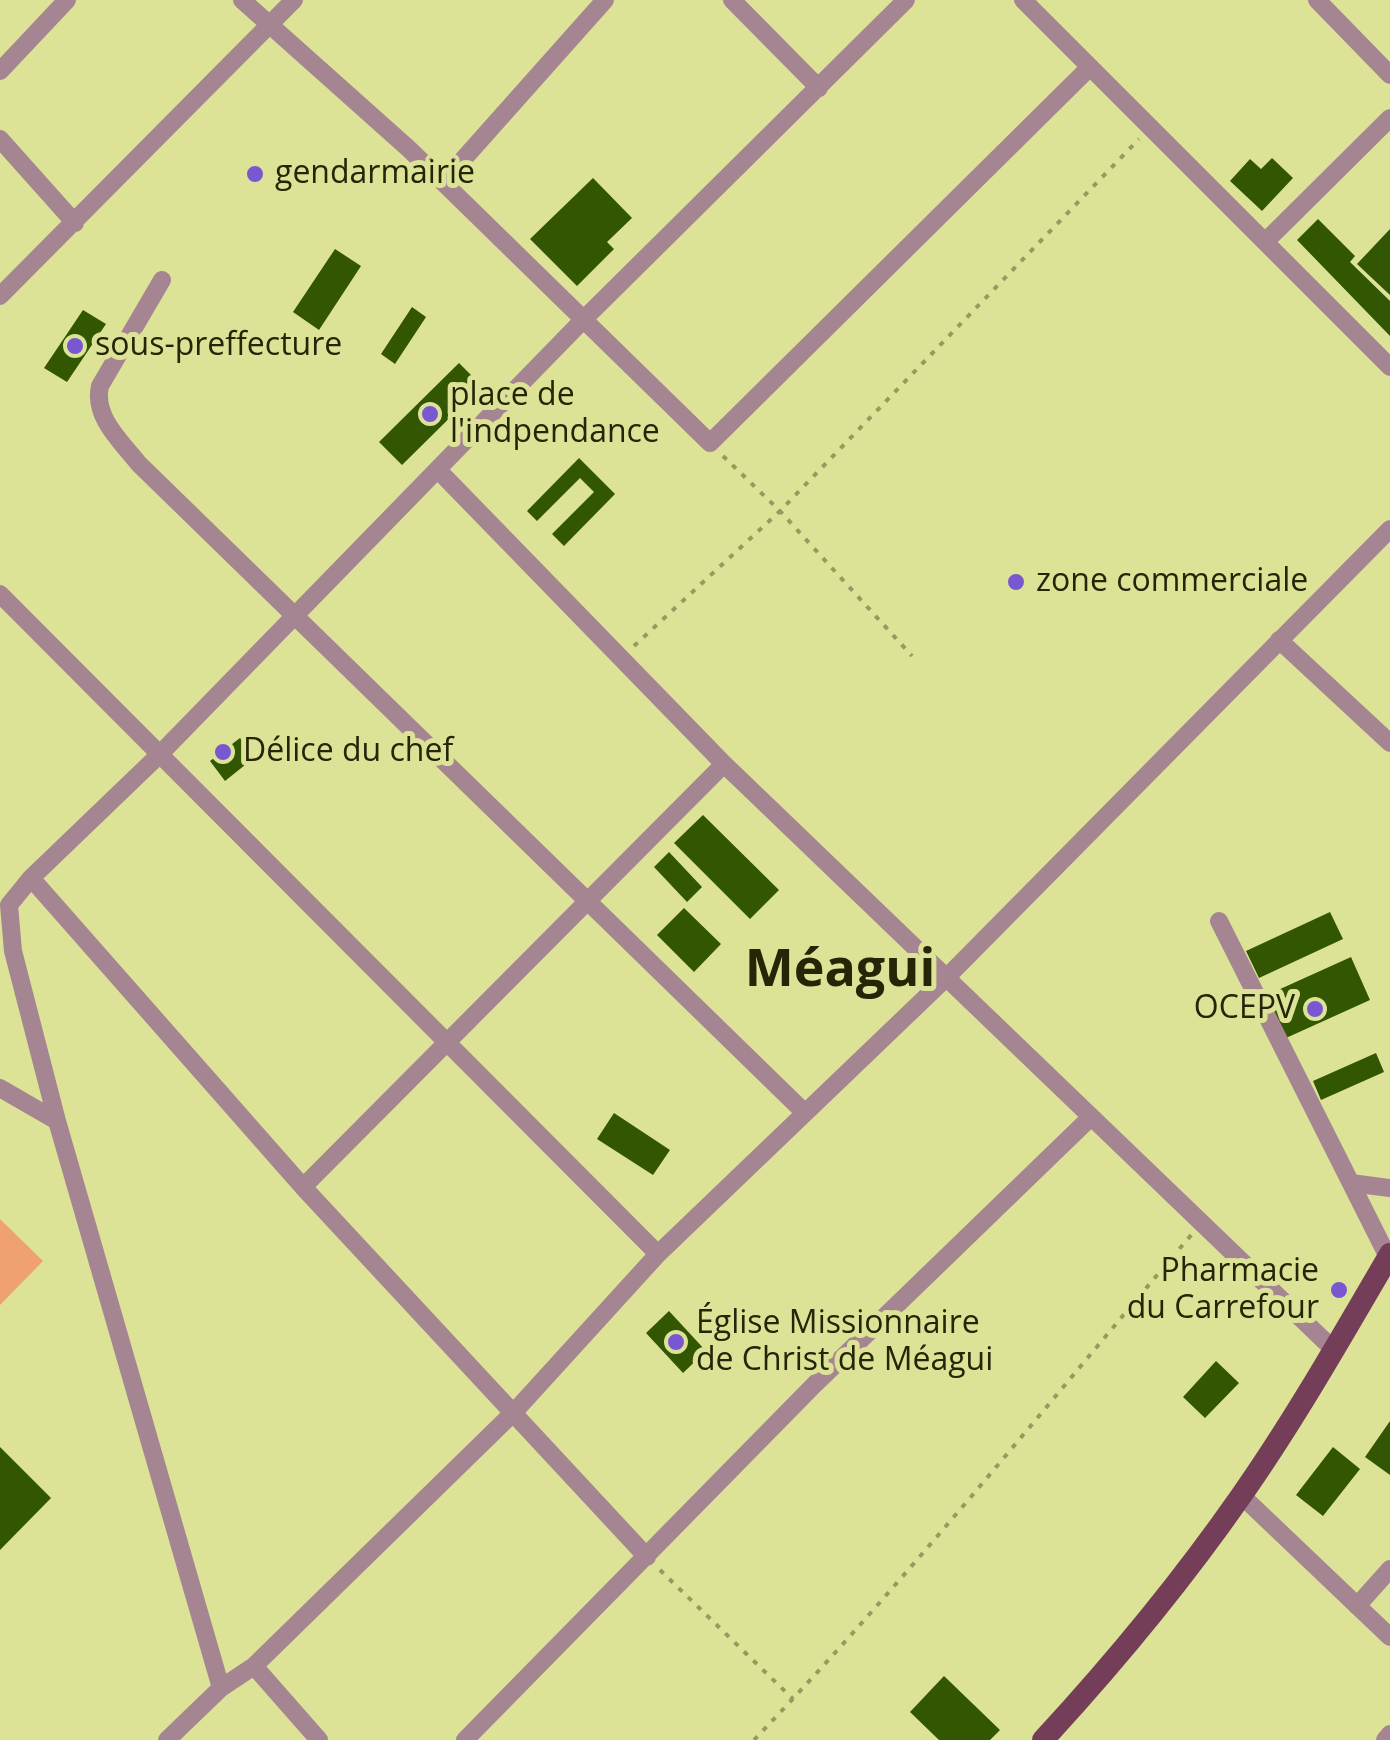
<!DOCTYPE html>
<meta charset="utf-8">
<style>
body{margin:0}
canvas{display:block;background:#dce296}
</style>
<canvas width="1390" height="1740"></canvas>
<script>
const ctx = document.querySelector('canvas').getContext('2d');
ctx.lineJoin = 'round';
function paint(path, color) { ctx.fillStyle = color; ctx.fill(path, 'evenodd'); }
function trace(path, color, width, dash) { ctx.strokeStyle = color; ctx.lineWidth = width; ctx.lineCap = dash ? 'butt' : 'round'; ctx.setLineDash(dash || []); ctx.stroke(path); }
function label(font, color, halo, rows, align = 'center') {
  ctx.font = font + ' "Open Sans",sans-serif'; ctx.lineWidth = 10; ctx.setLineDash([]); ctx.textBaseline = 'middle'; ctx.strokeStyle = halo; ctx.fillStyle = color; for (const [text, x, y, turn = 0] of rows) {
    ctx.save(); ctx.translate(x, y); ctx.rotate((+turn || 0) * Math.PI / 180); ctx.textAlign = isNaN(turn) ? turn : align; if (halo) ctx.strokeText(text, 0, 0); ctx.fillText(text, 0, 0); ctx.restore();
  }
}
const green = new Path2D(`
 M0,1219L43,1261L0,1305Z`);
const building = new Path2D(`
 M1272,158L1293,178L1262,211L1230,181L1250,159L1261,169Z
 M593,178L632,218L607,242L614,249L577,286L530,239Z
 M1318,219L1355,256L1350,262L1390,301V336L1297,240Z
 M1390,229V295L1357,264Z
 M335,249L361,266L319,330L293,312Z
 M412,307L426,317L395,364L381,354Z
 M83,310L106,324L67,382L44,368Z
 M459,363L482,386L402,465L379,442Z
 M579,458L615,494L564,546L552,534L594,492L580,478L537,521L527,511Z
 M240,738L255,757L225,781L210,761Z
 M703,815L779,890L750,919L674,843Z
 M669,852L702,887L687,902L654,867Z
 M684,908L721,944L694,972L657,935Z
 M1330,912L1343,939L1259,978L1246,951Z
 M1351,957L1370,1000L1286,1038L1267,995Z
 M1376,1053L1384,1072L1321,1100L1313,1081Z
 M614,1113L670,1150L653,1175L597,1139Z
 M669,1311L706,1351L683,1373L646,1333Z
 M1216,1361L1239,1383L1205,1418L1183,1397Z
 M1390,1421V1475L1365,1457Z
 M0,1447L51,1498L0,1550Z
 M1333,1447L1360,1469L1323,1516L1296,1495Z
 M944,1676L1000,1730L990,1740H939L910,1712Z`);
const path = new Path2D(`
 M723,456L780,511L912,656
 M634,646L780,511L1139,139
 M660,1570L793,1699
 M754,1740C908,1579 1047,1404 1192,1234`);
const minor = new Path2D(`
 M242,0L409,149L710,443L1089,68
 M732,0L819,88
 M1023,0L1390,367
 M1317,0L1390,75
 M0,71L67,0
 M0,139L75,223
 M443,182L605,0
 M1265,242L1390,118
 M162,280L100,386C93,417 121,441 139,464L804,1112
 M0,296L294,0
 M438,470L724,764L1334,1350
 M0,594L658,1254
 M1279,640L1390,743
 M31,878L303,1187L647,1557
 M1219,921L1388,1257
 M0,1088L57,1121
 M1351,1183L1390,1188
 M303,1187L724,764
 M1241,1495L1390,1637
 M1357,1606L1390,1569
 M221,1688L57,1121L13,951L9,905L31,878L159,755L585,318L906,0
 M167,1740L221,1688L254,1666
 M319,1740L254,1666L515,1411L658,1254L948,976L1390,529
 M465,1740L815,1384L1091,1117
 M1385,1740L1390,1734`);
const major = new Path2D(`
 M1043,1740C1114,1663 1181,1582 1241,1496C1295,1419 1342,1336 1390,1254`);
const markers = [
 [255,174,10,"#7857d1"],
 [75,346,10,"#7857d1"],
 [430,414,10,"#7857d1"],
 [1016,582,10,"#7857d1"],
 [223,752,10,"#7857d1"],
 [1315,1009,10,"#7857d1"],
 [1339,1290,10,"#7857d1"],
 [676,1342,10,"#7857d1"]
];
const poiNames = [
 ["gendarmairie",275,174],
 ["sous-preffecture",95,346],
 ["place de",450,396],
 ["l'indpendance",450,433],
 ["zone commerciale",1036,582],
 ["Délice du chef",243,752],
 ["OCEPV",1295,1009,"right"],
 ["Pharmacie",1319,1272,"right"],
 ["du Carrefour",1319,1309,"right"],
 ["Église Missionnaire",696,1324],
 ["de Christ de Méagui",696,1361]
];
const townNames = [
 ["Méagui",840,971]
];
paint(green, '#efa171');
paint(building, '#325601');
trace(path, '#969a5f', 4, [5, 8]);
trace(minor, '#a68593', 18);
trace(major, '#753e58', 22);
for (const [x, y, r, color] of markers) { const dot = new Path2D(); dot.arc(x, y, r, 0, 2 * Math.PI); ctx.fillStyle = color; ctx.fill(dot); trace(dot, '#dce296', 4); }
label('32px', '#252607', '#dce296', poiNames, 'left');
label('bold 52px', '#252607', '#dce296', townNames);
</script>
